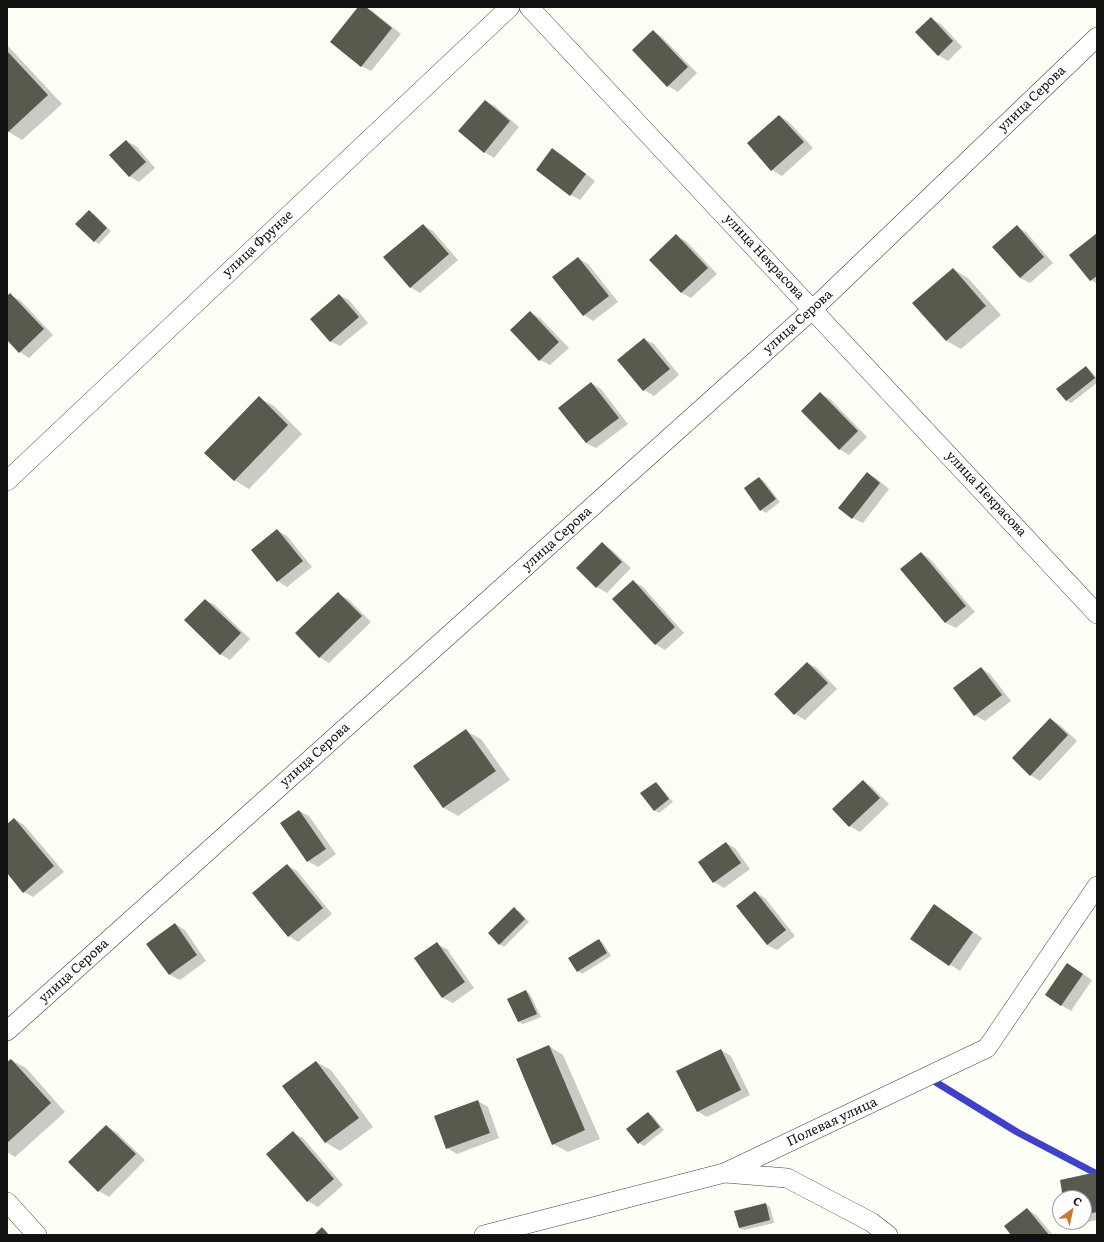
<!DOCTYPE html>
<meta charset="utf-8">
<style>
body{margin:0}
#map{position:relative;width:1104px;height:1242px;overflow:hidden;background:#fbfff5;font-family:Literata,serif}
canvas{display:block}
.frame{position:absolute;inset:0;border:8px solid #111;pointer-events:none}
.north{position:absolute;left:1052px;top:1190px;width:40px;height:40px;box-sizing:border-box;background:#fff;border:1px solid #a0a0a0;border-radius:50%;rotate:33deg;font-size:11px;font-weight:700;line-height:16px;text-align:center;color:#111}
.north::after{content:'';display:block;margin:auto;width:14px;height:18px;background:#c37c27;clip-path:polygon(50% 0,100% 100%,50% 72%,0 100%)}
</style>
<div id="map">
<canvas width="1104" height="1242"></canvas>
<div class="frame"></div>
<div class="north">С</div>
</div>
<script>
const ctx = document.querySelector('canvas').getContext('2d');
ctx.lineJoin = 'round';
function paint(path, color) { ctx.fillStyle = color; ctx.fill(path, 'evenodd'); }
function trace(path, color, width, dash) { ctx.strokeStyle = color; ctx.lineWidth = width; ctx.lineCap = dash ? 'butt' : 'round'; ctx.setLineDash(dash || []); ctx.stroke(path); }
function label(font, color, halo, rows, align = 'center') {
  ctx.font = font + ' Literata,serif'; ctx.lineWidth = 4; ctx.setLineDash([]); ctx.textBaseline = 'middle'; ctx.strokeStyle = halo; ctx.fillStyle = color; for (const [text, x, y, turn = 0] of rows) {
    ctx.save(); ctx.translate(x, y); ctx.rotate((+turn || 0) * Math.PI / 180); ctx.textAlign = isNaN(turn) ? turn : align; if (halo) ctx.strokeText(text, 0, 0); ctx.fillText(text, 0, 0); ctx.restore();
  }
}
const shadow = new Path2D(`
 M360,7H365L371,10L401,34L371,71L361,66Z
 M931,19L941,24L962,47L948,61L938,55Z
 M653,31L662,37L697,73L678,92L668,86Z
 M7,45L62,104L22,140L7,131Z
 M485,101L495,106L519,127L494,158L484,152Z
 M780,116L789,122L813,148L782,176L772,170L749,144Z
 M126,141L136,146L155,168L139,182L129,176Z
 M552,150L562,155L595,181L580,200L571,195Z
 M89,212L94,214L111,231L99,244L94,241Z
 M423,225L433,231L458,260L420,293L410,287Z
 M1017,227L1026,232L1053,263L1030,283L1020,278Z
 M1097,234V284L1091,280Z
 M676,236L686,241L717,274L691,298L682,293L650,260Z
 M578,258L588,264L618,302L593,321L584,315Z
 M953,269L968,278L1001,315L961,349L947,341L914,303Z
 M10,295L20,300L53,335L29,358L20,352L7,339V298Z
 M339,295L349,300L368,323L340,346L330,341Z
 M530,312L540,318L569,348L550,365L540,360Z
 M644,339L654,344L679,375L654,396L644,390L619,360Z
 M1086,367L1090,370L1097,378V383L1071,403L1066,400Z
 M591,383L601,389L628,424L596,448L586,443L559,408Z
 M820,393L830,399L867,437L849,455L839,449Z
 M259,398L274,406L302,434L249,489L234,480Z
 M867,473L877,479L889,489L863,523L853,518Z
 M759,478L764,481L780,502L766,513L761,510Z
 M277,530L287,536L312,567L287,587L278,581Z
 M602,543L611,549L631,568L607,593L597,587L578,568Z
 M921,553L930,559L975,612L956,628L946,623L901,570Z
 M633,581L643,587L684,633L665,650L655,644Z
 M338,594L348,599L371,622L329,663L319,657Z
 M205,600L215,605L250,639L230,660L220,654Z
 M807,663L817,668L837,689L805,720L795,714Z
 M981,668L990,674L1011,701L985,721L975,715Z
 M1050,719L1060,725L1077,741L1040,781L1030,775Z
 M466,731L481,739L510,780L458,816L444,808L415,767Z
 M863,781L872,787L889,804L860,832L850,826Z
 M656,783L660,786L673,802L659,813L654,810Z
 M299,811L309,816L336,854L318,867L308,861Z
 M15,819L24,825L64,872L33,897L24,892L7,872V826Z
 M726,843L735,848L750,869L724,888L714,882Z
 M287,865L297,871L332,914L298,942L289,936Z
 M755,892L765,898L795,936L777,950L767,945Z
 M514,909L519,911L529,922L504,947L500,944L489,933Z
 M944,911L982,938L960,971L911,939Z
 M175,924L185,930L206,961L180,980L170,975L148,944Z
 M599,940L603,943L611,956L582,974L578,971Z
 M437,944L447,949L474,988L453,1003L443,998L416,959Z
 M1068,964L1092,980L1071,1011L1061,1005Z
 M526,991L530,994L541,1017L523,1024L519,1022L508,999Z
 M549,1046L563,1055L600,1139L568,1152L553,1144Z
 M721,1050L731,1056L750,1095L707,1117L697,1111Z
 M11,1060L26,1068L65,1112L15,1157L7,1152V1063Z
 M316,1062L331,1070L373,1127L340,1151L325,1142Z
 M478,1101L488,1107L499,1138L457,1154L447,1148Z
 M648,1113L653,1116L664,1130L644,1146L639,1143Z
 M106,1126L116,1132L145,1160L109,1197L99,1191L70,1162Z
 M293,1133L303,1138L343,1185L318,1207L308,1201Z
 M1097,1173V1220L1078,1224L1076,1222H1084V1198H1064Z
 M766,1204L770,1207L774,1223L744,1230L739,1228Z
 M1027,1209L1036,1215L1053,1235H1012Z`);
const stream = new Path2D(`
 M929,1078L1017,1132L1097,1174`);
const building = new Path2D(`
 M358,7H366L392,28L361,67L330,42Z
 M931,17L953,41L938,56L915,32Z
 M653,30L688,67L667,87L632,50Z
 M7,51L48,95L7,133Z
 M485,100L510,121L484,153L458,131Z
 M779,115L804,142L771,171L747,143Z
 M126,140L146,162L129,177L109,155Z
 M552,148L586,174L570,196L536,170Z
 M89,210L107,228L94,242L75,224Z
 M423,224L449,254L410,288L383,257Z
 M1017,225L1044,257L1020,278L992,247Z
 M1097,233V276L1090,281L1069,255Z
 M676,234L708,268L681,293L649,260Z
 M578,257L609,296L583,316L552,277Z
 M953,268L986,306L946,341L912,303Z
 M10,293L44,329L19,353L7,340V296Z
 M339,294L359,317L330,342L310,319Z
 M530,311L559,342L539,361L510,330Z
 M644,338L670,369L643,391L617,360Z
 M1086,366L1095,378L1066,401L1056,389Z
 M591,382L619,418L586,443L558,408Z
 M820,392L858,431L839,450L801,411Z
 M259,396L288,425L234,481L204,453Z
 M867,472L880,483L852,519L838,508Z
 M759,477L776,499L760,511L744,488Z
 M277,529L303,561L277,582L251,550Z
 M602,542L622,562L596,588L576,568Z
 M921,552L966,606L945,623L900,569Z
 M633,580L675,627L655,645L612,599Z
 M338,592L362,616L319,658L295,633Z
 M205,599L241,633L220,655L184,620Z
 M807,662L828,683L794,715L774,694Z
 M981,667L1002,695L974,716L953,688Z
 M1050,718L1068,735L1030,776L1012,758Z
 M466,729L496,771L443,808L413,766Z
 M863,780L880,798L849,827L832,809Z
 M656,782L669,799L654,811L640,793Z
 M299,810L326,849L307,862L280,823Z
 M14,818L54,866L23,893L7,873V824Z
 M726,842L741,863L713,883L698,862Z
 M287,864L323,908L288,937L252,893Z
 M755,891L786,930L767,945L736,906Z
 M934,904L973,932L949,966L910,939Z
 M514,907L525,919L499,945L488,933Z
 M175,923L197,955L169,975L146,944Z
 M599,939L607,953L577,972L568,958Z
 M437,942L465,982L442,998L414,958Z
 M1067,963L1083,974L1061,1006L1045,995Z
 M526,990L537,1014L518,1022L507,999Z
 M549,1045L585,1130L552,1145L516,1059Z
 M721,1049L741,1090L697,1112L676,1071Z
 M11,1059L51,1103L7,1143V1062Z
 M316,1061L359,1118L325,1143L282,1086Z
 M478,1100L490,1133L446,1149L434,1116Z
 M648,1112L660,1127L638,1144L626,1129Z
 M106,1125L136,1154L98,1192L68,1162Z
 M293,1131L334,1179L307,1202L266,1154Z
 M1097,1172V1212L1084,1215V1198H1063L1060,1180Z
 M766,1203L770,1220L739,1228L734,1211Z
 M1027,1208L1049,1235H1011L1004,1226Z
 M322,1227L329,1235H314Z`);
const minor = new Path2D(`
 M529,7L1097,614
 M7,481L510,7
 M7,1031L813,309L1097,37
 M725,1173L787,1178L871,1222L888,1235
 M7,1202L37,1235
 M484,1235L724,1173L987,1048L1097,886`);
const streetNames = [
 ["улица Серова",1032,99,-44],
 ["улица Фрунзе",258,244,-43],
 ["улица Некрасова",764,257,47],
 ["улица Серова",798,322,-42],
 ["улица Некрасова",986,494,47],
 ["улица Серова",557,539,-42],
 ["улица Серова",315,755,-42],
 ["улица Серова",74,971,-42],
 ["Полевая улица",832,1122,-25]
];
paint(shadow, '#0003');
trace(stream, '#3f40ce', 7);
paint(building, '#5a594d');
trace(minor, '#444', 20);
trace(minor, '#fff', 19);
label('13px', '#111', '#fff', streetNames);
</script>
